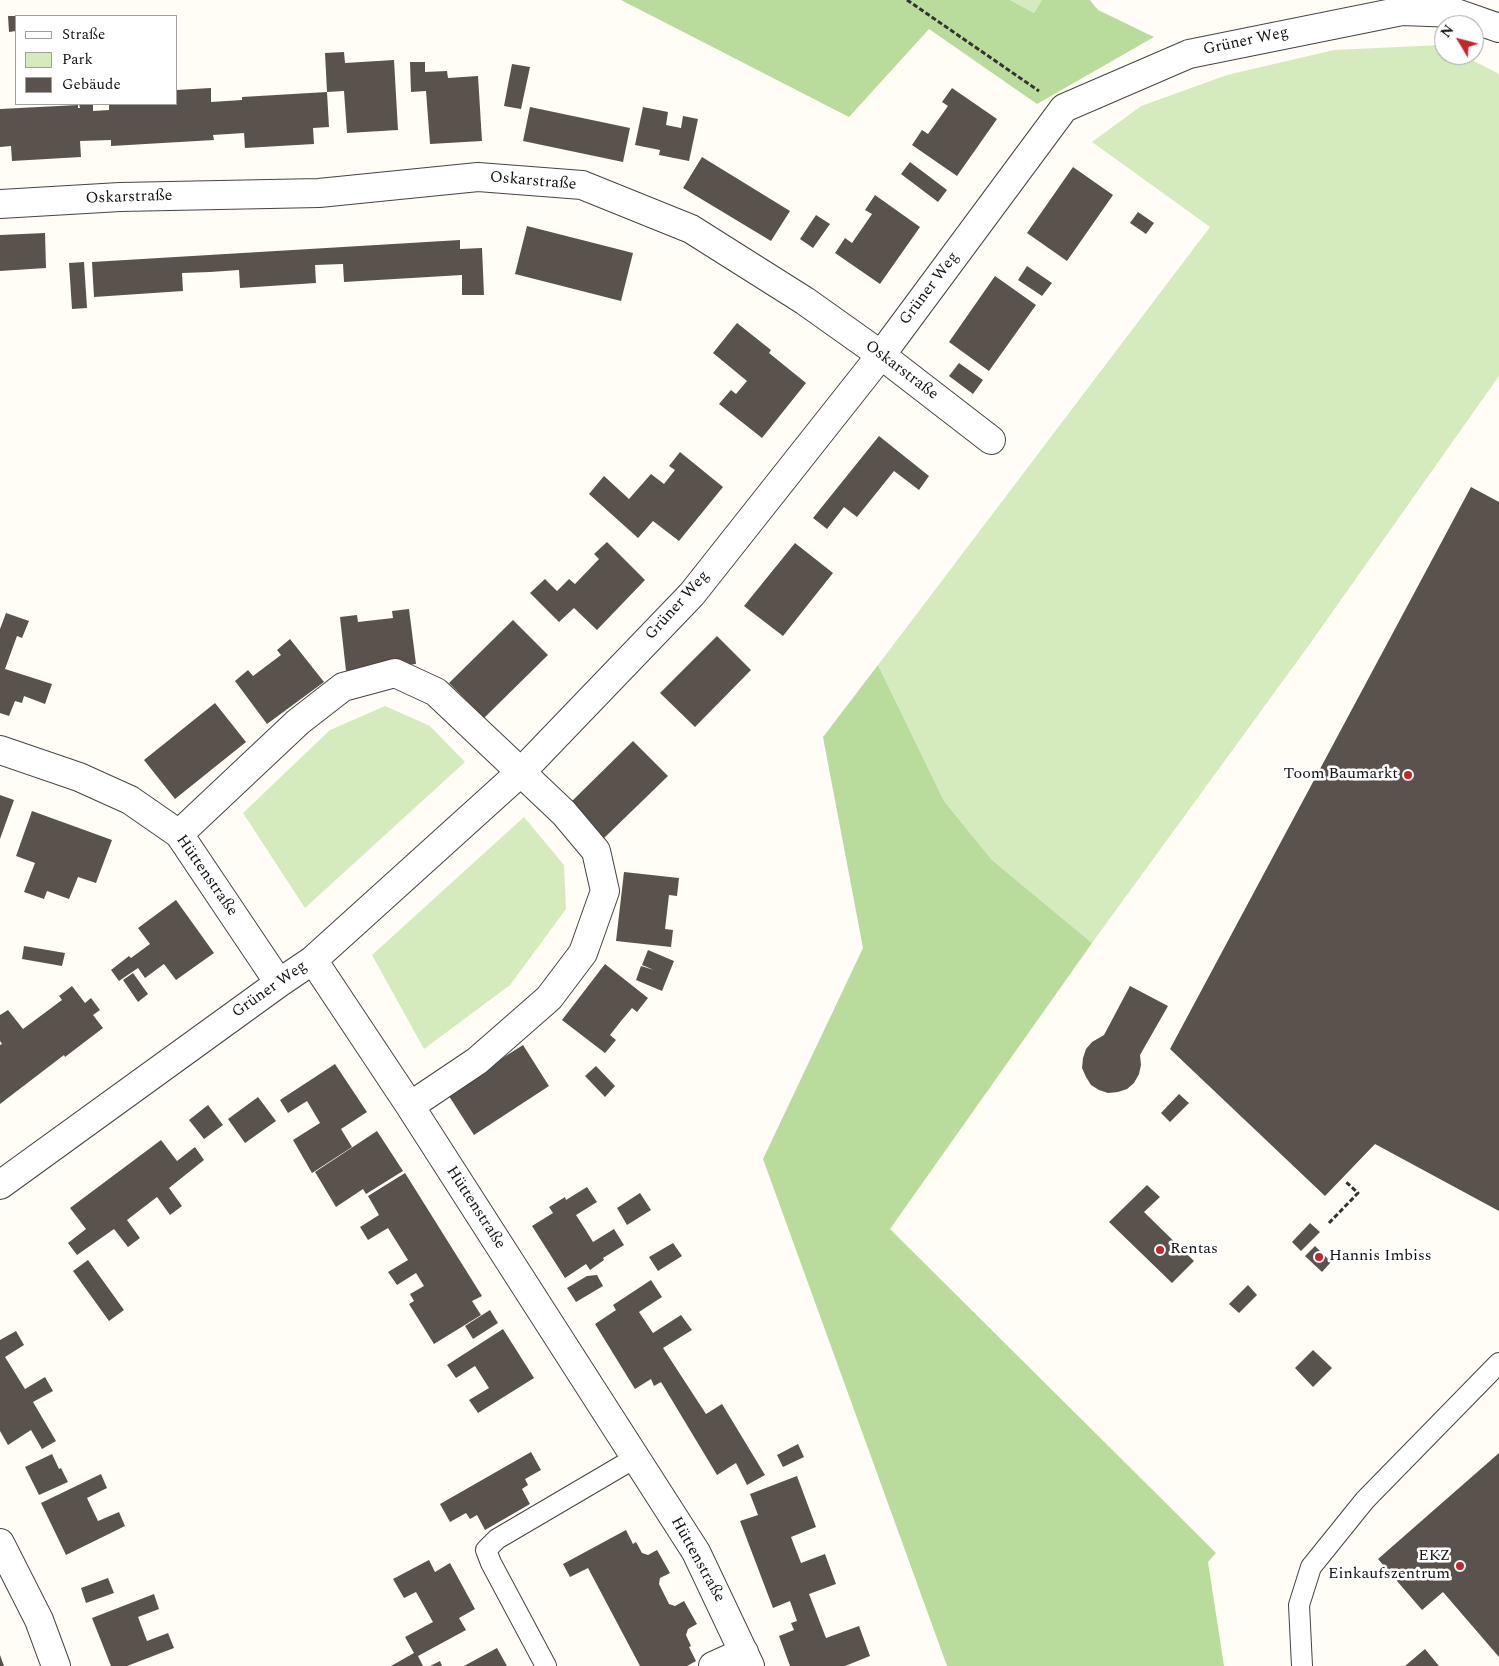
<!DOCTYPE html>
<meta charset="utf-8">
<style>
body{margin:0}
#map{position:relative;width:1499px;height:1666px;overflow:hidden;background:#fffdf5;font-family:Spectral,serif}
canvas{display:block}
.legend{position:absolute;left:15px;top:15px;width:162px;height:90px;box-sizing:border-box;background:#fff;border:1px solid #a0a0a0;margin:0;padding:6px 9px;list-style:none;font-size:15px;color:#111}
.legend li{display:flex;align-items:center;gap:10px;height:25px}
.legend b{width:25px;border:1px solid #a0a0a0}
.north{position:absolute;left:1434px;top:15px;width:50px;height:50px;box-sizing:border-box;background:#fff;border:1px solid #a0a0a0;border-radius:50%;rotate:307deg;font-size:14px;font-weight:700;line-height:20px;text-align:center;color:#111}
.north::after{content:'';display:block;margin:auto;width:18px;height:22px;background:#c4262e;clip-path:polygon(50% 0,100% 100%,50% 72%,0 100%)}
</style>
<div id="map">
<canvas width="1499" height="1666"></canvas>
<ul class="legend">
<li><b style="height:6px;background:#fff"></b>Straße</li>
<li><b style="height:14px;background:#d5ebbd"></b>Park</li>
<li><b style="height:14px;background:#5a524d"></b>Gebäude</li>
</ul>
<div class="north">N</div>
</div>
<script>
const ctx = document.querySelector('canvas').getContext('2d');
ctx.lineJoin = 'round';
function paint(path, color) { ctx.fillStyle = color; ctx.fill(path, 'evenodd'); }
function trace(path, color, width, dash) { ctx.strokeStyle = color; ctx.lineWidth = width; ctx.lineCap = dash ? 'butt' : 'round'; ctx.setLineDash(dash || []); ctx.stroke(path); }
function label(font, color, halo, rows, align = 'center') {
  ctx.font = font + ' Spectral,serif'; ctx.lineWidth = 5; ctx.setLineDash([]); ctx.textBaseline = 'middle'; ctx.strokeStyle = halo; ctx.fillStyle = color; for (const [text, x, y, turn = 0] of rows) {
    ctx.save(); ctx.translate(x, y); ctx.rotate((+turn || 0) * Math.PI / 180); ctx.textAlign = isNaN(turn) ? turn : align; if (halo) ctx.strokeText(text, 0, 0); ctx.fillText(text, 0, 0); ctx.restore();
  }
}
const green = new Path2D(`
 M1010,0H1042L1034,13Z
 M1441,45L1444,46V55H1462L1499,74V376L1309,645L1092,943L992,860L944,801L878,665L1210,227L1092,142L1141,106L1227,75L1334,50Z
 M385,706L430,726L465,762L305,908L243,813L330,730Z
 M524,817L564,865L566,909L510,985L424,1049L372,955Z`);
const forest = new Path2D(`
 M621,0H1010L1034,13L1042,0H1090L1098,10L1154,37L1037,104L929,29L849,117Z
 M878,665L944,801L992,860L1092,943L890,1229L1216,1553L1208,1562L1224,1666H947L763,1159L863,948L823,737Z`);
const building = new Path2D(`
 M8,16H16V31L9,32Z
 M344,52L345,63L394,60L398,130L347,133L344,91L327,92L329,127L313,128L314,144L245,148L244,133L213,135L214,140L111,146V140L80,141L81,157L12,161L11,146L0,147V109L78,105V108H80L79,104H93V111L109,110V104H176V90L211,88V102L242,100V97L327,92L325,53Z
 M410,62H425V72L447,71L448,78L478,76L482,141L430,144L426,91L411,92Z
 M512,64L530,67L521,109L504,106Z
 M952,88L997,119L957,176L912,145L922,130L928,134L948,106L942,102Z
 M530,107L630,128L623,162L523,141Z
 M643,107L668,112L666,125L681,128L683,116L698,119L689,161L659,155L660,150L635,145Z
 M702,157L790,211L771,241L683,188Z
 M910,162L947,190L938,202L901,174Z
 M1073,167L1113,195L1067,261L1027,233Z
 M875,195L920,227L880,284L835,253L845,238L852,243L872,214L865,210Z
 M1138,212L1154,223L1146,234L1130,223Z
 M816,215L830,224L813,248L800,239Z
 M527,226L633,253L621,301L515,274Z
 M45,233L46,268L0,271V235Z
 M460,240V249L482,248L484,295H462V275L344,282L343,264L315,265L316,283L240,288L239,270L210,272L182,273L183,291L94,297L92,262Z
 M84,262L87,308L72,309L69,263Z
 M1027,266L1052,283L1042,296L1018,280Z
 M995,276L1036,305L989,371L949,342Z
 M737,323L771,350L769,353L806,383L762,438L719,404L731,390L736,394L747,381L713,353Z
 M959,363L983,380L973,394L949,376Z
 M879,436L929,476L919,490L894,471L857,517L844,507L827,529L813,518Z
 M680,452L723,487L679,541L653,521L638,538L589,494L604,476L629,499L651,474L664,484L675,470L669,466Z
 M1471,487L1499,502V1211L1375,1144L1325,1196L1170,1049Z
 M607,542L645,580L597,630L574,608L559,622L530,593L545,579L557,591L569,579L575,584L599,559L594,554Z
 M795,543L833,573L783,636L744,606Z
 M409,609L416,664L346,671L340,617L357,615L358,622L393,618L392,611Z
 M6,613L29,621L22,638L17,636L5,669L52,684L45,704L24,696L22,703L15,701L9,716L0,713V629Z
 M513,620L548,655L484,718L449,683Z
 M717,636L751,670L695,727L660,693Z
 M290,639L324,682L267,724L235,681L248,670L253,676L281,655L277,650Z
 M215,703L246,742L175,799L144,760Z
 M633,741L668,776L603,839L569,804Z
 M0,795L14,800L0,839Z
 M32,811L112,840L96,883L78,877L69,899L47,891L44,899L24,892L35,863L16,856Z
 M624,872L679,878L677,896L669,895L665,929L673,930L671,947L616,941Z
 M176,900L214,953L176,980L164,964L145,978L138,968L119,981L111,970L129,956L131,958L150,944L138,928Z
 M24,946L65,953L62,966L22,959Z
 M648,950L674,961L662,991L636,980L641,966L654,970L642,965Z
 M605,964L648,998L637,1012L632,1008L621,1021L610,1035L616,1040L605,1053L562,1020Z
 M133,973L148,994L138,1002L123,980Z
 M72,986L85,1003L91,998L100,1010L93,1015L103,1028L65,1057L64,1055L0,1104V1045L2,1044L0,1041V1015L8,1010L23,1029L62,1000L59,996Z
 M1130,986L1168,1006L1140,1055L1141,1065L1139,1074L1134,1083L1127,1089L1118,1092L1108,1093L1099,1090L1091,1085L1086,1077L1082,1068L1083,1058L1086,1049L1092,1042L1104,1035Z
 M523,1045L549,1086L474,1135L447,1093Z
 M335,1064L367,1112L341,1129L352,1147L312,1173L293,1140L320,1123L307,1101L288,1113L280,1100Z
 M596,1066L615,1086L605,1097L585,1076Z
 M1179,1094L1189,1103L1170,1122L1161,1113Z
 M258,1097L276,1121L245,1143L228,1119Z
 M208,1105L223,1125L204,1139L189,1120Z
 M377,1131L403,1171L366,1194L363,1189L336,1207L315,1172Z
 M161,1140L177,1161L195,1147L204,1160L169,1188L182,1206L170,1215L157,1197L127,1220L140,1238L128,1247L114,1229L77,1255L68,1243L86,1229L70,1208Z
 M405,1173L482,1296L472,1301L481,1315L434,1344L409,1304L414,1301L410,1294L424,1286L416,1273L397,1285L388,1272L408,1260L388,1228L368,1240L360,1227L379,1215L368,1196Z
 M1147,1185L1160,1197L1144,1212L1194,1261L1172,1283L1109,1222Z
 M587,1187L597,1202L576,1215L585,1229L593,1242L614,1229L624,1245L603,1258L604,1260L590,1270L586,1264L565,1278L532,1226L553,1213L549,1207L565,1197L566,1200Z
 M640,1193L651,1210L627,1225L617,1208Z
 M1310,1223L1320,1232L1301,1251L1292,1242Z
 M673,1243L682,1256L658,1271L649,1257Z
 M1315,1246L1331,1262L1322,1272L1305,1256Z
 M88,1260L124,1310L109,1321L73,1271Z
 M597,1275L603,1286L576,1302L567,1288L587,1276Z
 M651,1280L662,1297L639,1312L653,1333L681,1315L692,1330L663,1348L706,1414L722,1404L765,1475L747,1485L736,1463L717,1475L661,1382L654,1386L651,1379L635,1389L595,1324L616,1310L613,1305Z
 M1248,1285L1257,1295L1239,1313L1229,1304Z
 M490,1310L498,1323L473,1339L465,1326Z
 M503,1329L534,1378L478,1413L469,1400L489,1388L475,1366L456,1378L447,1365Z
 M16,1331L24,1345L5,1357L25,1389L45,1377L53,1391L33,1402L56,1441L42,1449L31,1430L8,1445L0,1431V1340Z
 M1313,1350L1332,1368L1313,1387L1295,1368Z
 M798,1444L804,1457L783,1467L777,1455Z
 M531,1452L541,1470L525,1479L528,1485L522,1489L530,1504L485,1530L477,1515L470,1519L466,1513L450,1522L440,1504Z
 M1499,1453V1657L1443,1592L1422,1610L1378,1559Z
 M52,1454L59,1469L61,1468L68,1482L39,1495L25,1467Z
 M101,1474L107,1488L87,1498L98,1521L119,1512L125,1526L66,1555L41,1503Z
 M797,1476L816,1527L791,1537L801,1563L825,1554L836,1584L809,1594L826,1638L859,1626L870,1656L845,1666H790L779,1636L794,1630L791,1623L797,1621L790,1601L773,1608L740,1521L758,1515L750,1494Z
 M626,1530L633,1544L636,1542L642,1553L648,1555L657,1550L670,1573L660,1578L659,1584L669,1604L675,1606L684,1601L697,1624L688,1629L686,1635L691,1646L689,1647L696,1661L687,1666H640L588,1568L570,1577L563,1564Z
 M429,1560L435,1572L450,1563L475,1609L459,1618L466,1630L418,1656L423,1666H391L414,1653L405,1637L433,1622L416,1592L404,1598L393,1579Z
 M108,1578L114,1593L86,1603L81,1588Z
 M154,1594L159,1609L138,1617L147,1641L168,1633L174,1648L127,1666H111L92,1618Z
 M497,1648L507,1666H464Z
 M1425,1649L1439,1666H1405Z
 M0,1655L4,1666H0Z
 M440,1661L442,1666H430Z`);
const path = new Path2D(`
 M907,0L1039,91
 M1329,1223L1358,1193L1345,1181`);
const service = new Path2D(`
 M546,1666L491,1563L486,1550L497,1539L635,1458
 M1302,1666L1299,1605L1311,1567L1365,1500L1499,1363`);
const minor = new Path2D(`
 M0,204L120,197L319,193L478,177L582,185L691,229L805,301L881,355L991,440
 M0,750L79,777L130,800L179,834L279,983
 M179,834L298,722L343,687L395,673L436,692L564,813L596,851L605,891L583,953L549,998L477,1061L410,1106
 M313,960L410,1106L696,1552L750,1666
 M0,1185L279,983L313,960L522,771L692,594L881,355L1064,108L1189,54L1402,11L1456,13L1499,28
 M0,1543L39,1620L56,1666
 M713,1666L744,1652`);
const markers = [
 [1408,775,5,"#c4262e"],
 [1160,1250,5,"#c4262e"],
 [1319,1257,5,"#c4262e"],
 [1460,1566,5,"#c4262e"]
];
const streetNames = [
 ["Grüner Weg",1246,42,-12],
 ["Oskarstraße",533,182,5],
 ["Oskarstraße",129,198,-2],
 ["Grüner Weg",930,289,-53],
 ["Oskarstraße",901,371,37],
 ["Grüner Weg",678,606,-48],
 ["Hüttenstraße",206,876,55],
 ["Grüner Weg",270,990,-35],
 ["Hüttenstraße",475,1208,57],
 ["Hüttenstraße",697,1560,61]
];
const poiNames = [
 ["Toom Baumarkt",1398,775],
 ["Rentas",1170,1250,"left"],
 ["Hannis Imbiss",1329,1257,"left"],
 ["EKZ",1450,1557],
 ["Einkaufszentrum",1450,1575]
];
paint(green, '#d5ebbd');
paint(forest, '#b9dc9c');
paint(building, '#5a524d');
trace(service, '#444', 22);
trace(minor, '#444', 30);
trace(path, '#333', 3, [5, 2.5]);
trace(service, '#fff', 20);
trace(minor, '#fff', 28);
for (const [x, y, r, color] of markers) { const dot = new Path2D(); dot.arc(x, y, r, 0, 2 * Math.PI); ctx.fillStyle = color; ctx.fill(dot); trace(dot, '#fff', 2); }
label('16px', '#111', '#fff', streetNames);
label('16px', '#111', '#fff', poiNames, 'right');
</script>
